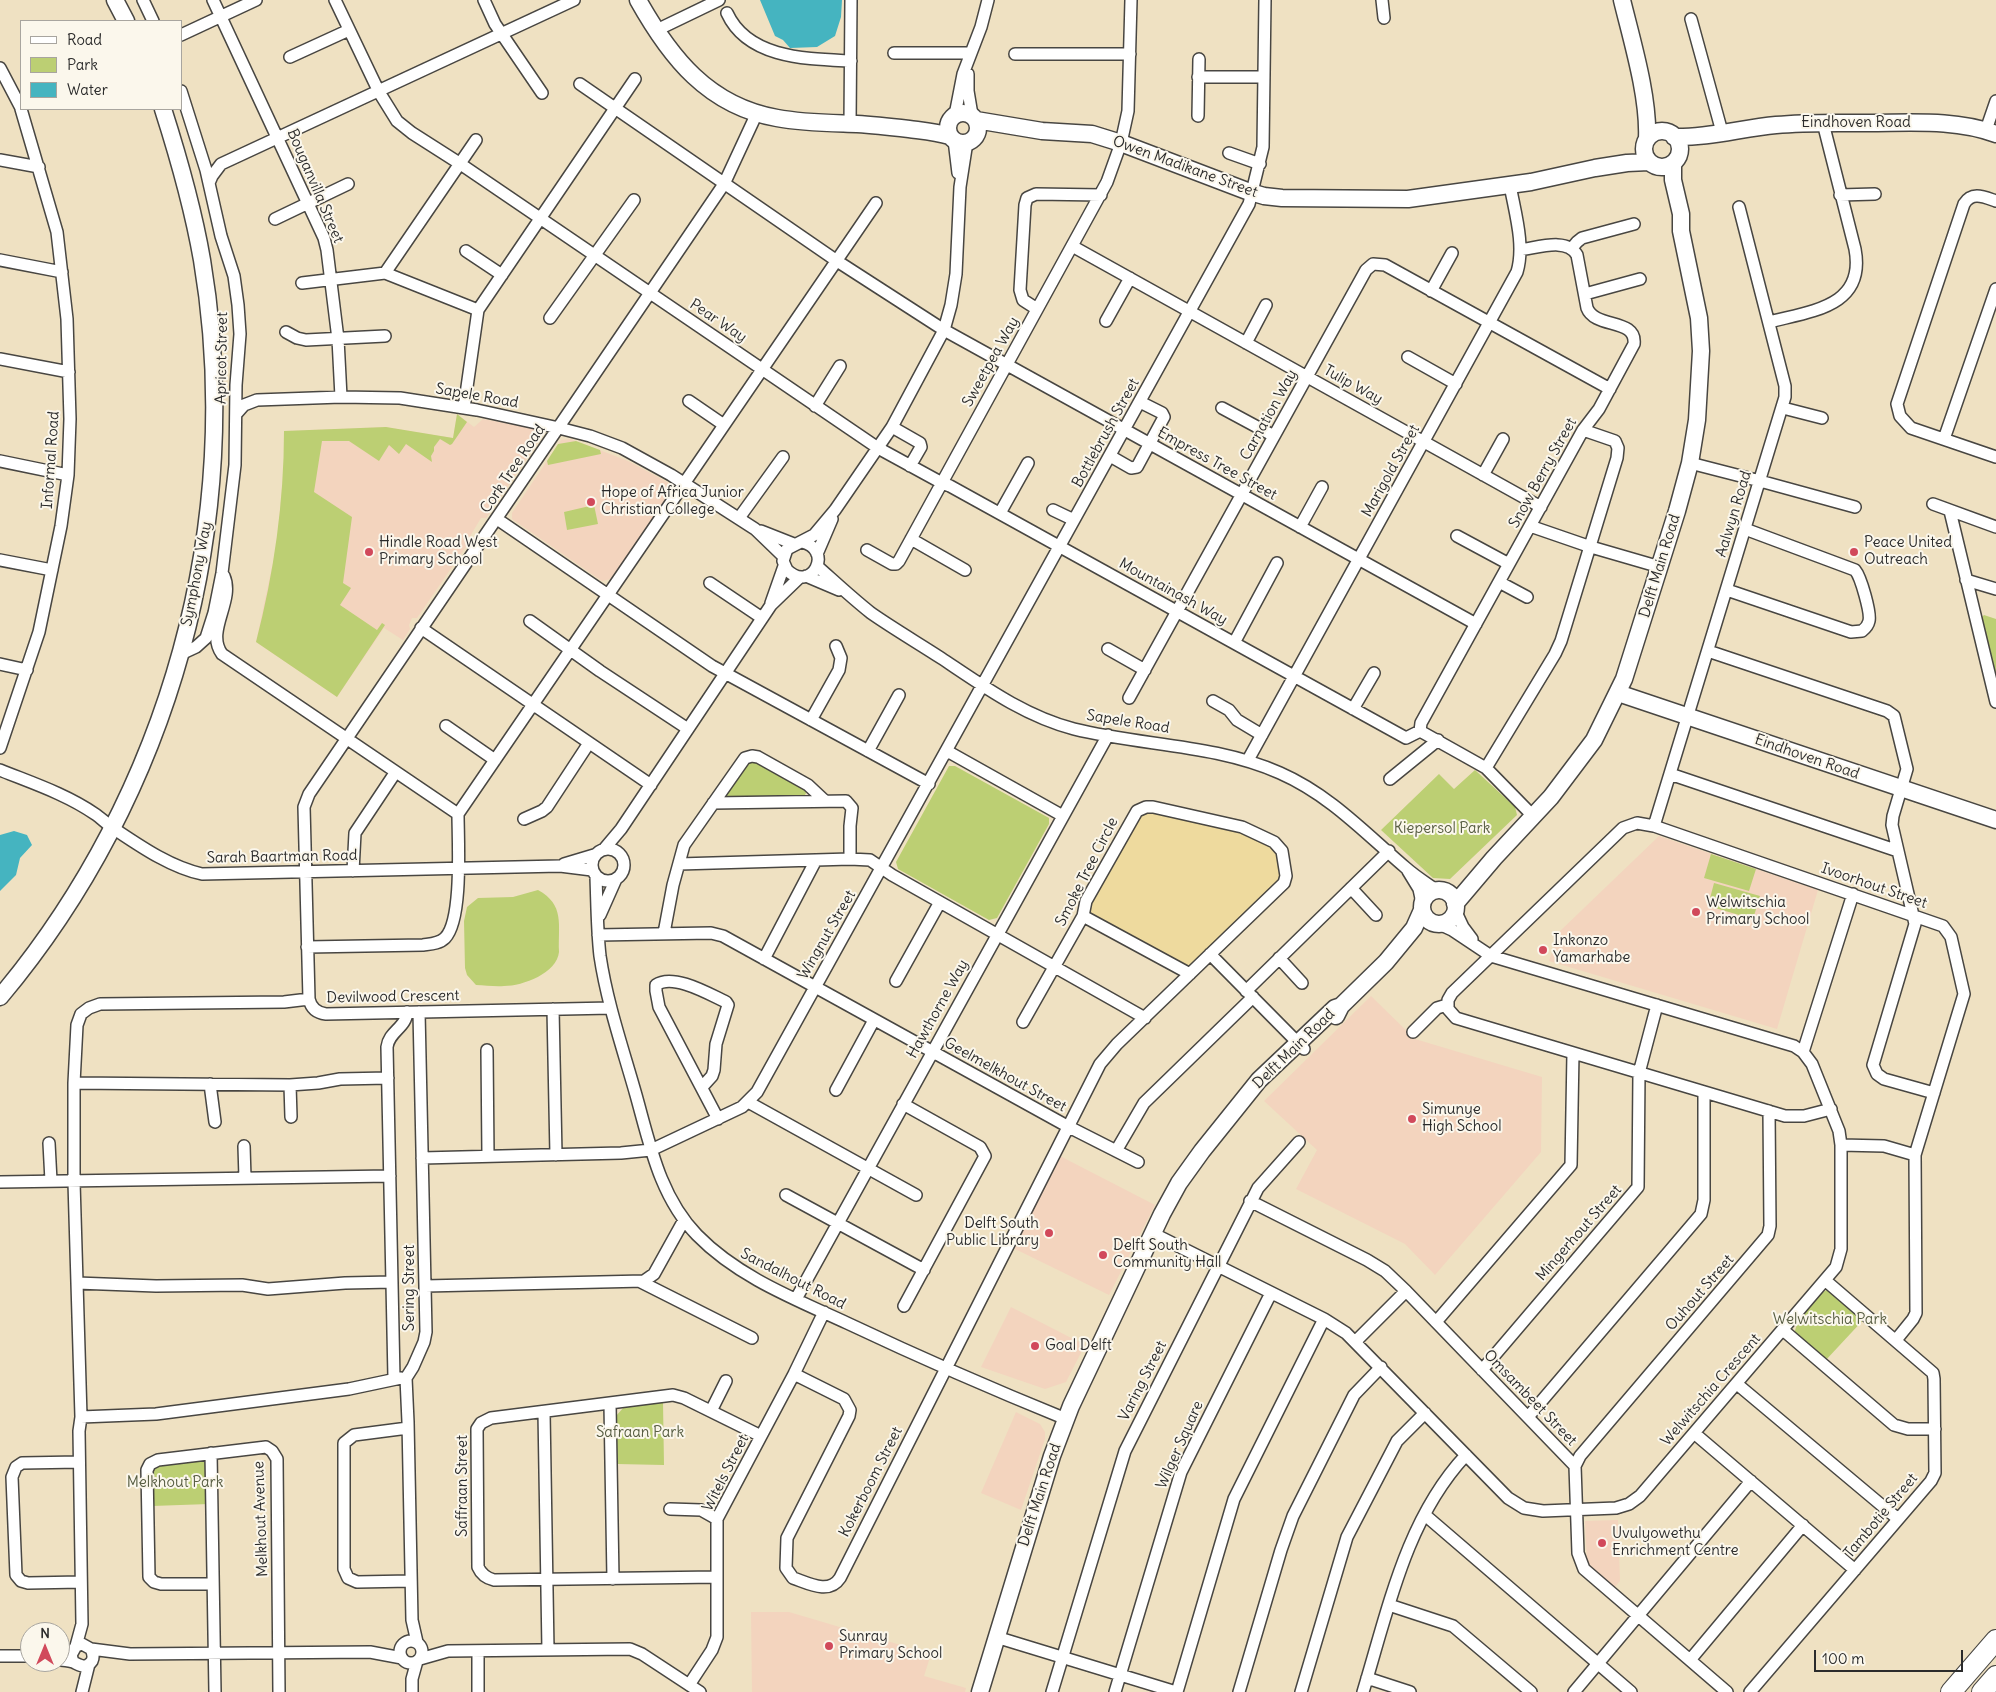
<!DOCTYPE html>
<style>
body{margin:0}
#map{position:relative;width:1996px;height:1692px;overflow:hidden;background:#efe1c2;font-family:Delius,sans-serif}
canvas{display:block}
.legend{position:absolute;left:20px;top:20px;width:162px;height:90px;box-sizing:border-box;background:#fbf7ec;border:1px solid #a8a59f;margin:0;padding:6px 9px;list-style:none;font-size:15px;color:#2b2b2b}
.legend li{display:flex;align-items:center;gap:10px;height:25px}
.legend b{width:25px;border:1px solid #a8a59f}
.north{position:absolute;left:20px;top:1622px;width:50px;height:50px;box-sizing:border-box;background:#fbf7ec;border:1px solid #a8a59f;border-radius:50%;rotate:0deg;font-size:14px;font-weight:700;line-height:20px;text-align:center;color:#2b2b2b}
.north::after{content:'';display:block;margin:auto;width:18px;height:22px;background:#d1495b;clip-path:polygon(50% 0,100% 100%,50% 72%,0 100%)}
.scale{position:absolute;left:1814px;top:1650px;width:149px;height:22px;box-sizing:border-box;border:2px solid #2b2b2b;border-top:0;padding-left:6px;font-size:15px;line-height:18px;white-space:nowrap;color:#2b2b2b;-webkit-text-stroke:4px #fbf7ec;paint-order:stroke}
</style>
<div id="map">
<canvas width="1996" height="1692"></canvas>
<ul class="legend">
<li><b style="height:6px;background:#fff"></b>Road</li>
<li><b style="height:14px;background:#bccf73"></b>Park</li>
<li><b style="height:14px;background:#45b4c0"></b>Water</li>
</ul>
<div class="north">N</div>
<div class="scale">100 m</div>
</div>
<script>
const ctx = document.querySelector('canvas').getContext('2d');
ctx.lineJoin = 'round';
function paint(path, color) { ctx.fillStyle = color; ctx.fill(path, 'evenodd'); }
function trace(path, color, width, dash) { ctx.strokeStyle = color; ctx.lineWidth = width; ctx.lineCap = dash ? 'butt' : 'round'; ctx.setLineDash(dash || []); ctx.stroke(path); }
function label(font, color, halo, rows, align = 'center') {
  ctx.font = font + ' Delius,sans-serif'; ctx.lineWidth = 4; ctx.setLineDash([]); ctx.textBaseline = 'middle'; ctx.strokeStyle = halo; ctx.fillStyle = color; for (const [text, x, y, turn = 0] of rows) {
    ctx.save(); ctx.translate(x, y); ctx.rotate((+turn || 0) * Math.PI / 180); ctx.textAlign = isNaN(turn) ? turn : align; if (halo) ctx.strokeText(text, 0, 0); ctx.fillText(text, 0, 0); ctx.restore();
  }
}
const built = new Path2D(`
 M457,414L474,427L483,419L538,429L541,438L486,518H481L469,538L470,541L417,618H412L409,625L410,629L403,640L384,628L337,697L256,642L277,543L284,465V431L386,427L453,438Z
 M571,439L628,461L669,483L671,491L611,579L602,581L512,519V513L561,440Z
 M1659,836L1818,890L1777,1029L1549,961L1558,933Z
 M1371,996L1415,1039L1542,1077L1541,1152L1435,1275L1405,1244L1296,1189L1317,1150L1264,1101Z
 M1060,1156L1155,1205L1109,1295L1013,1248Z
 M1011,1307L1085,1345L1066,1382L1045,1389L981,1367Z
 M1016,1412L1040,1424L1045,1432V1439L1021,1510L981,1493Z
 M1618,1520L1620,1581L1614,1588L1587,1564L1585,1521Z
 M751,1612H789L931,1654L924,1676L966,1688L965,1692H752Z`);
const green = new Path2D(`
 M457,414L467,422L452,444L450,445L440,439L434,447V451L431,456L432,462L406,444L399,454L389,445L379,461L349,441H322L314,492L352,517L343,583L351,588L340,605L377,630L382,623L385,625L337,697L256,642C274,573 284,502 284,431L386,427L453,438Z
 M576,441L600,450L601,454L548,465L547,461L558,444Z
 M594,505L598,524L567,530L564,512Z
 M1984,615L1996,619V679L1981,618Z
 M753,759L807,791L804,797L727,798L725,794L745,762Z
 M949,766H955L1049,818V824L997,918L989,920L898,869L896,862Z
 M1475,770L1515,807L1517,815L1450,879L1433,878L1381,830L1439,774L1454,789Z
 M1711,854L1756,869L1749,891L1704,878Z
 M1714,883L1760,896L1753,919L1708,906Z
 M538,890C565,905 558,924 559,952C557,973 523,986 504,986C495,987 485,985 476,985L467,975L465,968L464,921L467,907L478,898L513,897Z
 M1827,1290H1831L1865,1318L1825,1361L1795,1333C1794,1323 1817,1294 1827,1290Z
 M663,1402L664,1465L617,1464L616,1416L624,1407Z
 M203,1459L207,1464L209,1504L152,1506V1467L154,1465Z`);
const sand = new Path2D(`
 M1145,810L1241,830L1276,848L1282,878L1189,967L1089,913L1088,903L1136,817Z`);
const water = new Path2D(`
 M760,0H842L841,17L835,36L817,47L790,48L783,40L775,36Z
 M14,831L27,835L32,845L20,858L16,875L0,891V835Z`);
const street = new Path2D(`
 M143,0L153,21
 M213,0L324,238L327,250L338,339L341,397
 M335,0L379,92L397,121L412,133L459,163L878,448L942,483L950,486L1406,738L1420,731
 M484,0L495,24L542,93
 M1382,0L1384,18
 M727,13C748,59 808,59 851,61
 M1691,19L1722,132
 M663,27L719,0
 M181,35L256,0
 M894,53H971
 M1015,54H1130
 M290,57L349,30
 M0,68L21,108
 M968,74V91L972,115
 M1198,77H1264
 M580,84L837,261L944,330L1476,624
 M955,115L963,74L981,27L988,0
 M1198,116L1199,59
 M850,124L851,0
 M1986,130L1996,101
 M954,140L958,173
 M1229,153L1260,164
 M0,160L39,167
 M209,183L212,176L221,164L574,0
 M1840,195L1875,194
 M1996,201C1984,197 1972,191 1964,204L1897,404L1900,416L1911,428L1996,457
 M275,219L348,184
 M1072,246L1541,507
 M1572,248L1577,242L1582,238L1634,224
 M466,251L502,275
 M0,260L62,272
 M385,273L476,140
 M302,283L385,273L478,310
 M1431,291L1452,253
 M1585,294L1640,279
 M1037,309L1023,300L1020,290L1025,205L1027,198L1036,194L1101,195
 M550,318L634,200
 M1106,321L1130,278
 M1769,322C1811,311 1866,307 1855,249L1823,123
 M286,332L297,338L306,340L385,336
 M1246,343L1266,305
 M1408,357L1456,384
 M0,359L69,372
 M689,401L724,425
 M815,406L840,366
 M464,408L478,310L635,79
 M1222,408L1274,436
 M1783,408L1822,418
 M236,414L244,405L257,400L341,397L400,398L477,410L559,428L590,436L622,448L671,475L755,529L784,557
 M892,427L920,443L921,447L910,466
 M1944,439L1996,289
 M1110,456L1131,468L1137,467L1164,417L1162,413L1140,402
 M0,461L68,475
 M1690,463L1760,481L1855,507
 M1483,475L1503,439
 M1933,504L1996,527
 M1053,510L1074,520
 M1950,511L1996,702
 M1000,513L1028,463
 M739,518L783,457
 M497,519L712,666L929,784
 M1530,526L1591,547L1660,567
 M1300,527L1322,487
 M761,531L794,544
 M1457,536L1509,564
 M911,539L965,570
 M802,542C835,550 811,594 787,570L783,561L787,549L814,535L835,510L892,427L944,330L951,305L956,274L960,187L967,142
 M867,550L892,564H896L899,561L1107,182L1121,143L1128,111L1131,0
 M817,554L832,519
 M0,560L52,570
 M817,566C835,582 852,598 871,613C894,629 918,643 941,658C983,686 1024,716 1074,729C1143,746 1214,744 1280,773C1330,795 1365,833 1406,868C1415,876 1426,883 1436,890
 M224,576C235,601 205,631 222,654L458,814
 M806,576L839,590
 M1966,580L1996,589
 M1499,582L1527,597
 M710,583L762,618
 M1727,590L1851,632L1862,631C1866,628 1868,626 1869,621C1871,613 1861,577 1855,570L1745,529
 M771,603L784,566
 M530,621L600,671L688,729
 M421,628L651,785
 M1234,643L1277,563
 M1108,649L1145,670
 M1708,651L1887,711L1894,716L1907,769L1893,816L1892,825L1915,924L1873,1065L1877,1074L1884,1079L1934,1093
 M181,654L196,647L206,638L214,613L222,573L235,465L236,385L240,334L238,305L234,276L221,236L206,170L181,91
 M0,664L27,670
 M1129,698L1366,270L1373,264L1385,265L1610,389
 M1213,701L1229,710L1237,720L1262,735
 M1353,709L1374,673
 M811,720L839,670L841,658L836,646
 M446,726L495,760
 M1420,731L1421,723L1583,430L1599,409L1634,344C1637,318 1595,329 1587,308L1577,255C1567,237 1537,248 1520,250
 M1420,731L1486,768L1534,817
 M0,748L39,632L61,526L68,475L70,419L67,319L57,232L21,109
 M868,751L899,695
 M947,751L1063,816
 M1248,760L1517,272C1525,245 1515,213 1510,185
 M1486,768L1555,654L1561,641L1617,458L1618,448L1615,441L1583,430
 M0,770C32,783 66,794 95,814C101,818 107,824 113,828C140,846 170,867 202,874L560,866L592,870
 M1670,774L1898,851
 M1390,779L1438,740
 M713,803L846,801L852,808L850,826V859
 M458,814L876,203
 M524,819L542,811L547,807L589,743
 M1654,826L1785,397V386L1739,207
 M605,848L621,829L771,605L800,577
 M592 865a16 16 0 1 1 32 0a16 16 0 1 1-32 0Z
 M564,864L594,855
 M679,864L850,859L870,860L892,875L1145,1018
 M353,871L355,833L395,773
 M1408,871L1419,889L1422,903
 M596,877C597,903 597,930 600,956C607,1003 623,1049 636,1095C650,1145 660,1197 697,1235C738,1277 795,1299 847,1323C919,1357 992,1389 1066,1419
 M1351,888L1376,915
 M1455,910L1463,927L1472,939
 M600,915L616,879
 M1083,916L1190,974
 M664,933L673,885L684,845L745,758L752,756L758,757L808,785L824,800
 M598,935L711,933L723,936L1067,1126L1138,1162
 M307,947L423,945C430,944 439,944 445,938C463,920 458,840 458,814
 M1210,954L1304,1049
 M1279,958L1302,983
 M764,959L816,860
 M896,981L940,902
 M1246,991L1389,851
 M611,1008L326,1014C317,1013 311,1008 309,999L304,807L309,794L724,184L757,113
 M553,1009L556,1155
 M1413,1032L1437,1008L1447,1005
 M487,1050L488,1156
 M1803,1052L1853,894
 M74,1083L290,1085L318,1083L340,1079L388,1078
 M210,1084L215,1122
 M290,1085L291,1117
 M702,1087L712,1076L714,1070L716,1044L728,1005L726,1002C709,994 673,973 656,985V991L659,1007L718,1119
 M836,1090L874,1020
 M748,1102L916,1195
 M903,1104L980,1147L985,1156L904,1306
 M1831,1109L1804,1116H1785L1456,1018L1448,1009V1000L1452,993L1623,828L1637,823L1654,826L1943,926L1951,937L1964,994L1915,1155L1916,1313L1913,1319L1896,1340
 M49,1143L51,1181
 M1841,1145L1884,1146L1915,1155
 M244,1146L245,1178
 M1116,1151L1144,1103L1253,997
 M422,1158L621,1153L651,1150L742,1107L757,1092L1249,204L1263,147L1265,0
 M0,1182L390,1176
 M786,1195L924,1270
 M1250,1201L1367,1260L1385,1271L1406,1291L1575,1466L1578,1553L1584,1569L1727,1692
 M1152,1233L1324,1319L1346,1333L1508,1498L1524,1508L1543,1511L1616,1508L1629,1504L1640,1496L1836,1267L1841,1249V1145L1839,1131L1812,1064L1803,1052L1794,1046L1491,956L1452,930L1439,924
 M641,1282L752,1338
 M77,1283L156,1286L242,1285L268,1289L345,1283L392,1282
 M425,1286L644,1281L654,1274L684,1220
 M796,1299L1108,735
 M1436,1322L1571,1165L1573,1053
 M1783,1330L1894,1425L1908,1429H1935
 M1356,1341L1406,1291
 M1482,1370L1638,1187L1639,1073L1657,1005
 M794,1374L844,1399L850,1410L849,1416L787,1538L786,1568L793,1578C808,1583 829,1595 840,1578L1100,1064L1117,1044L1284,883L1286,876L1282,851L1274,842L1242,827L1153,807H1146L1137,811L1086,901L1083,916L1023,1022
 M394,1378L387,1047C389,1031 406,1028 407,1012
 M1737,1384L1898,1519
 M610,1404L613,1579
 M711,1411L726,1381
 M544,1412L548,1650
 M81,1417L156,1414L349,1389L401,1378
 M1528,1417L1701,1214L1704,1200V1092
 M408,1428L354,1435L344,1443V1569L348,1578L357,1582L411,1581
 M1694,1433L1855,1570
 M211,1453L215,1692
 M79,1462L22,1463L16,1467L12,1477L16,1575L21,1581L28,1583L81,1582
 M1575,1466L1580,1456L1768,1235L1770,1226L1769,1111
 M670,1509L701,1510L717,1519
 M1425,1515L1631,1692
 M717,1577L494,1580C486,1578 481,1574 478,1567L477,1429L481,1423L491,1418L673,1395L684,1398L761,1436
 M213,1584H161L154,1582L149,1577L147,1470L150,1464L158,1460L266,1447L272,1451L277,1459L279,1692
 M1389,1605L1453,1626L1531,1692
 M996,1637L1176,1692
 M400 1652a11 11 0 1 1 22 0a11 11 0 1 1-22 0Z
 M417,1642L412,1620L408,1422L406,1378L413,1367L424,1342L426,1332L419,1012
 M76,1646L82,1624L79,1431L81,1417L74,1182V1083L77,1025L81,1014L89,1008L100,1004L284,1002L309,999
 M91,1649L130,1654L370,1652L402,1658
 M478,1651V1692
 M0,1656H30
 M420,1659L448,1651L630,1649L642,1654L700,1692
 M60,1660C64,1660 69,1661 73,1662C80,1665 86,1670 92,1661C94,1657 93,1653 91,1649L82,1644L76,1646L71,1655L73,1662
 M1690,1660L1803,1525
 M1367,1678L1410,1692
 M689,1685L712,1650L717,1637V1519L794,1374L824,1312
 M82,1692L89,1664
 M412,1692V1679L417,1661
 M1052,1692L1125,1451L1258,1188L1299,1142
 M1115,1692L1181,1472L1271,1293
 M1177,1692L1234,1499L1324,1319
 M1239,1692L1281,1550L1293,1516L1354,1395L1381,1367
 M1301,1692L1347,1537L1397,1441L1425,1413
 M1363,1692C1388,1610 1406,1519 1466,1455
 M1574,1692L1751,1481
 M1750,1692L1931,1481L1935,1473L1934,1379L1933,1373L1826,1281`);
const secondary = new Path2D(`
 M115,0L126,21
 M638,0C670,57 708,106 777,118C803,123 830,123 857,124C875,125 892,127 909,129C924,131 936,132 950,136
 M1622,0C1632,41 1649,97 1647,139
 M948 128a15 15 0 1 1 30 0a15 15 0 1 1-30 0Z
 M976,120L1042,131L1092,134L1121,143L1247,191L1264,196L1282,198L1408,199L1531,182L1595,168L1627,163L1649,162
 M1644 149a18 18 0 1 1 36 0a18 18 0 1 1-36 0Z
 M1674,137C1709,138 1742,128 1776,125C1807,122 1837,123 1868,123C1911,123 1955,119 1996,134
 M1618,693L1996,820
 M1422 907a17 17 0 1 1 34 0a17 17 0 1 1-34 0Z
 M1455,904L1494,858L1551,797L1594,740L1624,679L1677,511L1690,463L1697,420L1701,351L1699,318L1681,231V214L1673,180V163
 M0,997C170,795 246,521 202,260C193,208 179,159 163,109
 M1336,1016L1341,1006L1386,962L1414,928L1422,910
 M980,1692L1052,1456L1071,1406L1162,1214L1179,1183L1202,1151L1259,1080L1335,1008L1341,1006`);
const highway = new Path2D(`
 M1951,1692L1996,1640
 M1982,1692L1996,1676`);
const markers = [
 [591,502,5,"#d1495b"],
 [369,552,5,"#d1495b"],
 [1854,552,5,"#d1495b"],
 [1696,912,5,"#d1495b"],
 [1543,950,5,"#d1495b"],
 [1412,1119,5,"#d1495b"],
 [1049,1233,5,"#d1495b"],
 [1103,1255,5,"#d1495b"],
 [1035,1346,5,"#d1495b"],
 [1602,1543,5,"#d1495b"],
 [829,1646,5,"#d1495b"]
];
const streetNames = [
 ["Eindhoven Road",1856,123],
 ["Owen Madikane Street",1185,167,20],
 ["Bouganvilla Street",315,186,67],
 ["Pear Way",718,321,34],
 ["Apricot Street",222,358,-89],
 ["Sweetpea Way",991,362,-61],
 ["Tulip Way",1353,385,29],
 ["Sapele Road",477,396,10],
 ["Carnation Way",1269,415,-61],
 ["Bottlebrush Street",1106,433,-61],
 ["Informal Road",51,460,-86],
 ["Empress Tree Street",1217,464,29],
 ["Cork Tree Road",513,469,-56],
 ["Marigold Street",1391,471,-61],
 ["Snow Berry Street",1543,473,-61],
 ["Aalwyn Road",1734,514,-73],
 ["Delft Main Road",1660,566,-73],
 ["Symphony Way",197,574,-79],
 ["Mountainash Way",1173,592,29],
 ["Sapele Road",1128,722,9],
 ["Eindhoven Road",1807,757,19],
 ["Sarah Baartman Road",282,857,-1],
 ["Smoke Tree Circle",1087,872,-63],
 ["Ivoorhout Street",1874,886,19],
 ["Wingnut Street",827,935,-60],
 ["Devilwood Crescent",393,997,-1],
 ["Hawthorne Way",938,1009,-61],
 ["Delft Main Road",1294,1049,-44],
 ["Geelmelkhout Street",1005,1075,29],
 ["Mingerhout Street",1579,1233,-49],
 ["Sandalhout Road",793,1279,27],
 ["Sering Street",410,1288,-90],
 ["Ouhout Street",1700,1293,-49],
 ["Varing Street",1143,1381,-63],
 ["Welwitschia Crescent",1711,1390,-49],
 ["Omsambeet Street",1530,1398,46],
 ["Wilger Square",1180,1445,-66],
 ["Witels Street",726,1473,-63],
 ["Kokerboom Street",871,1482,-63],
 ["Saffraan Street",463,1486,-90],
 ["Delft Main Road",1040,1495,-72],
 ["Tambotie Street",1881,1516,-50],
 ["Melkhout Avenue",261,1519,-92]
];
const poiNames = [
 ["Hope of Africa Junior",601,493],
 ["Christian College",601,510],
 ["Hindle Road West",379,543],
 ["Primary School",379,560],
 ["Peace United",1864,543],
 ["Outreach",1864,560],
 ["Welwitschia",1706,903],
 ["Primary School",1706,920],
 ["Inkonzo",1553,941],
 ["Yamarhabe",1553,958],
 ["Simunye",1422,1110],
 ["High School",1422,1127],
 ["Delft South",1039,1224,"right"],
 ["Public Library",1039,1241,"right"],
 ["Delft South",1113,1246],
 ["Community Hall",1113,1263],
 ["Goal Delft",1045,1346],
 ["Uvulyowethu",1612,1534],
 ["Enrichment Centre",1612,1551],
 ["Sunray",839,1637],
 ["Primary School",839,1654]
];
const parkNames = [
 ["Kiepersol Park",1442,829],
 ["Welwitschia Park",1830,1320],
 ["Safraan Park",640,1433],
 ["Melkhout Park",175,1483]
];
paint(built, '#f3d4be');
paint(green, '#bccf73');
paint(sand, '#eeda9e');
paint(water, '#45b4c0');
trace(street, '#484642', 14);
trace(secondary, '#484642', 19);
trace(highway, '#484642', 22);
trace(street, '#fff', 11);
trace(secondary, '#fff', 16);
trace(highway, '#fff', 20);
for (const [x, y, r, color] of markers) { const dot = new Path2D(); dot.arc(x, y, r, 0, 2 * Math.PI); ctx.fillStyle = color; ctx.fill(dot); trace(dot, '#fbf7ec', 2); }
label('15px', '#2b2b2b', '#fbf7ec', streetNames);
label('15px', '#2b2b2b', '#fbf7ec', poiNames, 'left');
label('15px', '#565c41', '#fbf7ec', parkNames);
</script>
